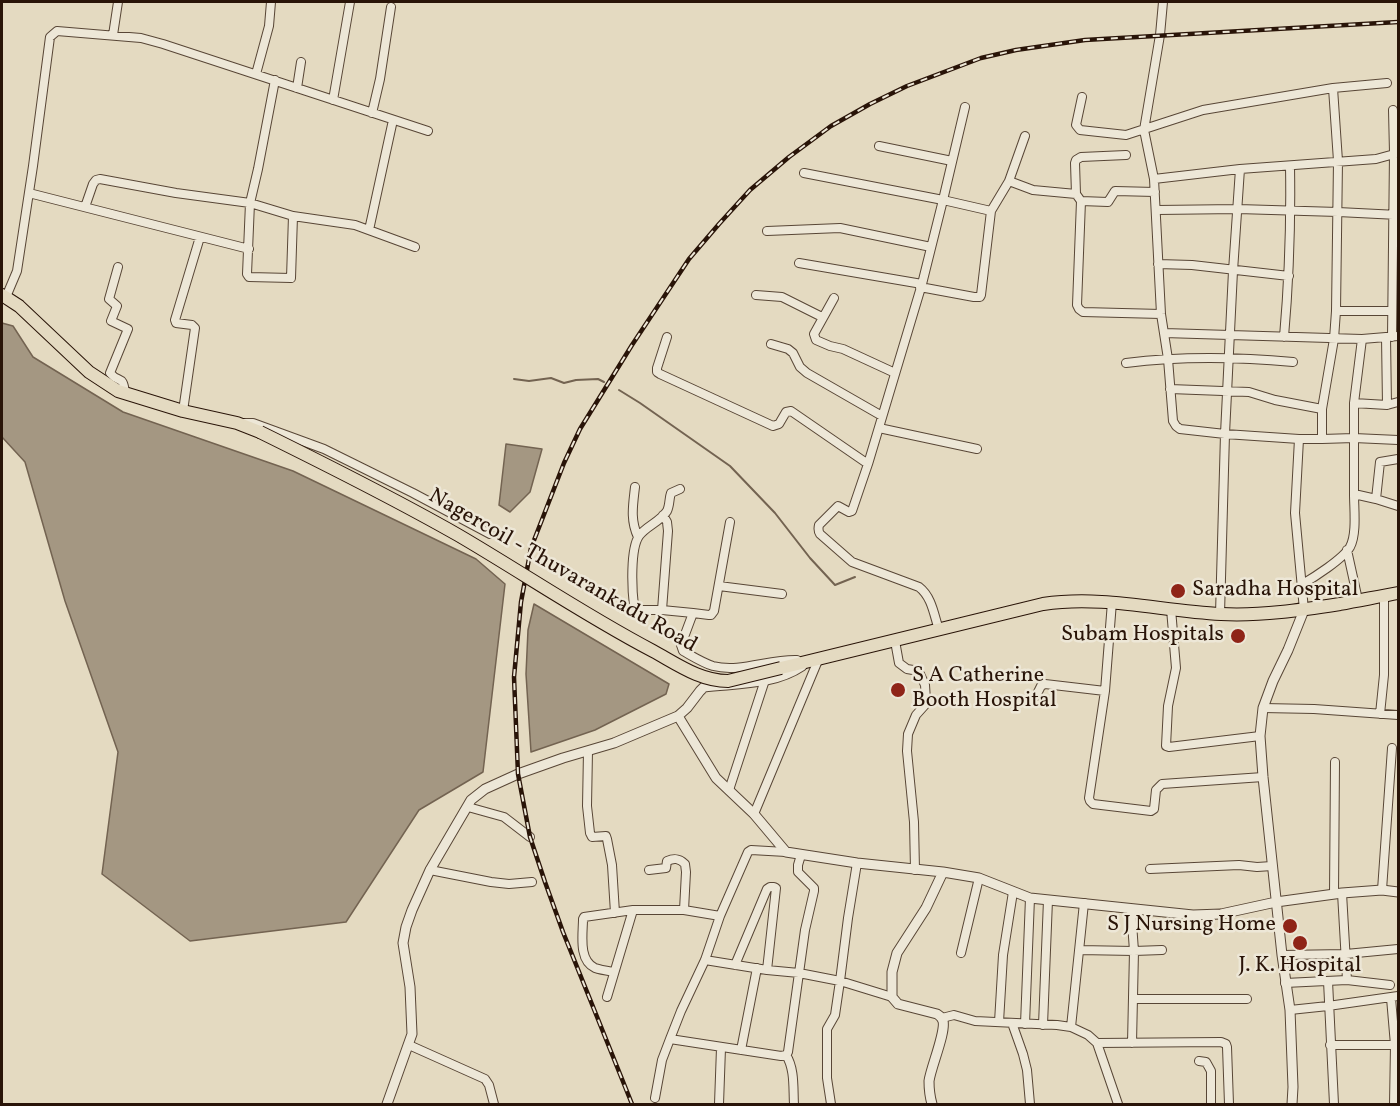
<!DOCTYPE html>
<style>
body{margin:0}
#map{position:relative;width:1400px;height:1106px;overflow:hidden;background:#e4dac1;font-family:Vollkorn,serif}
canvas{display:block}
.frame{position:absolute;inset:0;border:3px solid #291408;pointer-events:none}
</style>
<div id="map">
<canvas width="1400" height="1106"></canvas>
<div class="frame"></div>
</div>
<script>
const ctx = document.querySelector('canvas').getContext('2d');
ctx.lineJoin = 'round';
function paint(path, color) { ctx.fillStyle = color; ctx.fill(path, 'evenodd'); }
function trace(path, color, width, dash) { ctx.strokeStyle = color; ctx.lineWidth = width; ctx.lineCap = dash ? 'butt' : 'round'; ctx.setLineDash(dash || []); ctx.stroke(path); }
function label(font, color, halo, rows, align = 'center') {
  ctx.font = font + ' Vollkorn,serif'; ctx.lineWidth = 5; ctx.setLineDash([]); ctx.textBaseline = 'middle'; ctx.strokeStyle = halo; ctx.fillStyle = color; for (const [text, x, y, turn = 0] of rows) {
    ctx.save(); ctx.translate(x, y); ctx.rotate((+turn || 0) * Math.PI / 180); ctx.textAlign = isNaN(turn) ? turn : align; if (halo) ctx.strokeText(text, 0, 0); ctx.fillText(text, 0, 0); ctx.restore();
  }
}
const water = new Path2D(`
 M2,323L13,326L33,357L123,412L293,471L476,559L505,584L483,772L419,810L346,922L190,941L102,874L118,752L65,601L25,462L2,437Z
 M506,444L542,449L530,492L510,512L499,505Z
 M534,604L669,684L666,694L595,730L531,752L526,674L528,630Z`);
const stream = new Path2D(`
 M514,379L529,381L551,378L564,383L576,380L598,379L604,382
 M619,390L640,403L730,466L775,513L810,558L835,585L855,577`);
const minor = new Path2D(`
 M113,35L118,2
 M256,74L269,26L271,2
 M275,80L258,169L250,203L247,274L249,277L291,278L293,216
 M297,88L301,62
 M1082,97L1076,125L1080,130L1126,135L1203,110L1333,88L1387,83
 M333,100L350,2
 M372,113L380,79L391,7
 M879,146L952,161
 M804,173L943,200L965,107
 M1154,179L1144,130L1160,35L1163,2
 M1009,181L1025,136
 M29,193L249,249
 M1076,194L1075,163L1076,160L1081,157L1126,155
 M1081,201L1077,305L1079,309L1083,312L1161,314
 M85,207L93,184L96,180L100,179L176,193L250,203L293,216L355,225L415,247
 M1157,210L1238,209L1338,212L1398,215
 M369,230L393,120
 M767,231L840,228L931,247
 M799,263L922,284
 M1158,264L1192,265L1289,276
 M118,267L109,299L117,306L111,321L128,329L110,373C119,384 123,374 125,393
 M920,287L974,297H980L981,295L991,211L1009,181L1033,190L1076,194L1081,201L1108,202L1115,191L1155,192
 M756,295L782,297L822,317
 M6,297L17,271L33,166L50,37L57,31L141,38L163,44L428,131
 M834,298L814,334L816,340L830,346L843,349L895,373
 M1336,311H1392
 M1164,333L1362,339L1354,403V494
 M667,337L657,368V372L660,374L773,426L779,424L786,412L791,411L868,464
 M1284,337C1289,280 1291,223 1290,166
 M1386,337L1387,405
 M1392,337L1394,153L1393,110
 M1362,339L1398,336
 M771,344L788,349L793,353L800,367L807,373L882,416
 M1126,363C1181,356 1238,357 1293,362
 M1170,389L1249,392L1275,400L1322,409
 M1354,403L1387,405L1398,402
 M183,411L195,328L192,325L176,323L175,320L200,237
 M244,423H253L324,449L413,493L490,534
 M879,428L977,449
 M1299,439H1322V409L1334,339L1336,311L1338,161L1333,88
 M1322,439L1354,438L1398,440
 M635,487C633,505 630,520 638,537
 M1376,499L1398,506
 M663,515L667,522L668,531L662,610L693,613L681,645L683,651C692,656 703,663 713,666C740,673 769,659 797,660
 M1347,550L1358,600
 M1301,585C1313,578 1343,559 1350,547C1357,534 1354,509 1354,494L1376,499L1380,462L1398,459
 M719,586L782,594
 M1171,609L1176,668L1168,706L1166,746L1169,747L1260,736
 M662,610H640L634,606C632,590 630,549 639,536C646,526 660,522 667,511C670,505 669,498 671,493L680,489
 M1304,610L1295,513L1299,439L1225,434L1180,429L1176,426L1173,421L1168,359L1161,314L1154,179L1240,169L1376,159L1398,153
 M693,613L709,615H711L714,611L730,522
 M1220,614L1225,434L1233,271L1240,169
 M939,630C934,615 932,597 919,587L852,562L820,534C818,531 818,529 819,525L838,506L849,512L852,511L868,464L922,284L943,200L991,211
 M895,641L899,663L907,669L913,670L920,674L925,685L926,700L925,705L916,715L908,734L907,751L914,822L915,870
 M1105,691L1089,798L1090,801L1093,804L1151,811L1154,809L1156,790L1162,784L1263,777
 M1036,696L1041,686L1045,684L1105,691L1112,602
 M1263,708L1314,709L1398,715
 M1380,714L1384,675V596
 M588,751L587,806L590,833L592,837L606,836L607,839L612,865L615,913
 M729,790L765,680
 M468,807L504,817L530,837
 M754,814L819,658
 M1150,869L1239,865L1257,867L1272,866
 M430,870L491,882L509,884L532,882
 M649,870L666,868L667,861C674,858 679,858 685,864L686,872L684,910
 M1382,890L1392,748
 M1342,893L1347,980
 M1334,894L1335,762
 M1131,909L1134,951L1132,1043
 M1079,950L1134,951L1162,950
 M961,953L979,878
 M1282,955L1346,954L1398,949
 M705,960L767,970L799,973L840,981L892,997
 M735,965L767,889L770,887H774L776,888L767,970
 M614,972C608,971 601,970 595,968C578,960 583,934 583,919L584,917L633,910H684L720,916
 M1328,981L1334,1104
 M1285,983L1347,980L1390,985
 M607,997L633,910
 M1391,998L1395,1045L1394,1104
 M1133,999H1247
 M1290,1010L1328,1006L1398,996
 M942,1018L954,1015L975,1021L1057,1025L1071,1027L1088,1035L1097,1043L1221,1042L1226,1044L1227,1047L1229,1104
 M999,1022L1003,955L1013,892
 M1012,1023L1023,1054L1027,1070L1030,1104
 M1025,1024L1030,898
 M1043,1025L1048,900
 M1071,1027L1084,903
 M670,1039L781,1056L786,1055L788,1052L805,930L814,891V888L798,872V865L801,855
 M1097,1043L1118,1104
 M409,1045L485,1079L489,1085L494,1104
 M1330,1045H1398
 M741,1050L757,968
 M786,1055C795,1069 793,1088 794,1104
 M1199,1061L1206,1062L1211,1071V1104
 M655,1098L662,1060L670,1039L681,1011L705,960L720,916L748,852L751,850L786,852
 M719,1104L721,1048
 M831,1104L827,1078V1029L835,1015L840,981L848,918L857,863`);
const tertiary = new Path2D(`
 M678,716L716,778L754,814L786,852L857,863L943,872L979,878L1030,898L1193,915L1221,914L1276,902L1342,893L1382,890L1398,892
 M387,1104L412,1034L410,987L403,943L406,927L412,910L430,870L471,800L485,789L518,774L563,758L614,743L678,716L687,708L700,691L704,687C737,683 774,685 802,666
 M932,1104C930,1097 929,1089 929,1081C931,1067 946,1032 943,1021C942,1017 940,1016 937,1014L898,1004L892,997V972L897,953L926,908L943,872
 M1292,1104L1293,1087L1290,1010L1282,955L1263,777L1260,736L1263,708L1273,681L1288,650L1304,610`);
const primary = new Path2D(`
 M2,295L19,306L89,372L118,391L183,411L237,423L260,432
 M781,668L1043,604C1103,595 1161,611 1221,614C1261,616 1301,610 1340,604C1359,600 1379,597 1398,593`);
const rail = new Path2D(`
 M632,1104L563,932L545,882L530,837L518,774L514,677L521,602L531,548L564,463L580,429L632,345L689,259L719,224L750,190L789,157L831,126L870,104L907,86L981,58L1016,50L1085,40L1398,22`);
const primaryBridge = new Path2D(`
 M260,432C327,465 393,498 458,535C523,573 586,616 653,651C677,664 700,681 728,681L781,668`);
const markers = [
 [1178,591,8,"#8f2418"],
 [1238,636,8,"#8f2418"],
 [898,690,8,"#8f2418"],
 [1290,926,8,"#8f2418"],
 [1300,943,8,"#8f2418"]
];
const streetNames = [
 ["Nagercoil - Thuvarankadu Road",562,572,30]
];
const poiNames = [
 ["Saradha Hospital",1192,591],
 ["Subam Hospitals",1224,636,"right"],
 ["S A Catherine",912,677],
 ["Booth Hospital",912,702],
 ["S J Nursing Home",1276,926,"right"],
 ["J. K. Hospital",1300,967,"center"]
];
paint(water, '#a49782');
trace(water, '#736351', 1.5);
trace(stream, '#736351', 2);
trace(minor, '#584636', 10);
trace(tertiary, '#584636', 11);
trace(primary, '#291408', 14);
trace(minor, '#ede7d7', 8);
trace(tertiary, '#ede7d7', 9);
trace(primary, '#e4dac1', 12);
trace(rail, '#291408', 4.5);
trace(rail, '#ede7d7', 2, [7]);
trace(primaryBridge, '#291408', 14, []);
trace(primaryBridge, '#e4dac1', 12);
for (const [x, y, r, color] of markers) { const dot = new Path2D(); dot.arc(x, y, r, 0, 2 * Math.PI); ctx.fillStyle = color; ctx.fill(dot); trace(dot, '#ede7d7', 2); }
label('22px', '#291408', '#ede7d7', streetNames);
label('22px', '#291408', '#ede7d7', poiNames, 'left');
</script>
